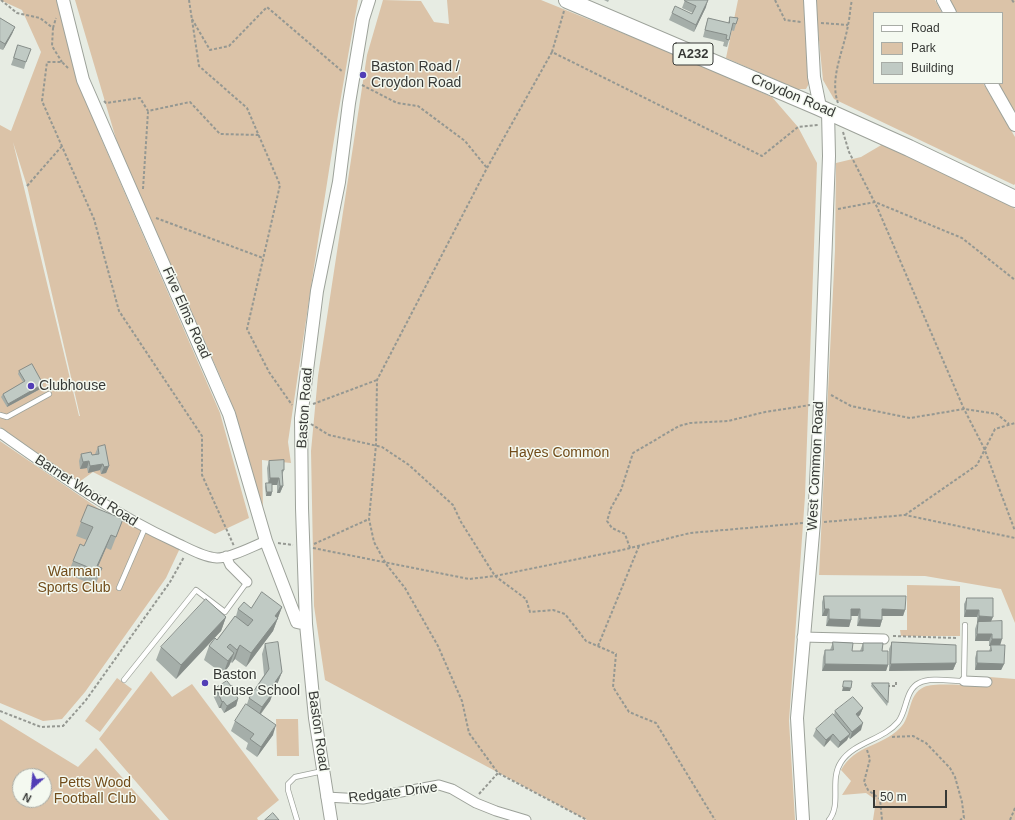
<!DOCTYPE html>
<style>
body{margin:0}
#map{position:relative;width:1015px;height:820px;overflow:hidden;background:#e7ece3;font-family:Helvetica,sans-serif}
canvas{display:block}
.legend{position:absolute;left:873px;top:12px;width:130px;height:72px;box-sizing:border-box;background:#f4f9f0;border:1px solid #a8aca6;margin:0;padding:5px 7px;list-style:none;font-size:12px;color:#373936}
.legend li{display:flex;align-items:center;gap:8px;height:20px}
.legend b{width:20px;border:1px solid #a8aca6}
.north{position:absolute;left:12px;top:768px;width:40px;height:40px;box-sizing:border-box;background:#f4f9f0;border:1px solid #a8aca6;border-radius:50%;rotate:207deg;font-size:11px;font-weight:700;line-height:16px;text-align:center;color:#373936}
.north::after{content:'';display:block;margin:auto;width:14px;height:18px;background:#523eb6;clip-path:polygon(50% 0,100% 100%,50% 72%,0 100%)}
.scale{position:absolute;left:873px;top:790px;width:74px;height:18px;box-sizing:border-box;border:2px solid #373936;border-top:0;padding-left:5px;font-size:12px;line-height:14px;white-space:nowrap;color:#373936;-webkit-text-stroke:3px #f4f9f0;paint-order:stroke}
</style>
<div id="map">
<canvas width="1015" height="820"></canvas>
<ul class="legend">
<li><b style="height:5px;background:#fff"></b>Road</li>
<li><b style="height:11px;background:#dbc3a8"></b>Park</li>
<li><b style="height:11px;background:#c0cac4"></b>Building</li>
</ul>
<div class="north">N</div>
<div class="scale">50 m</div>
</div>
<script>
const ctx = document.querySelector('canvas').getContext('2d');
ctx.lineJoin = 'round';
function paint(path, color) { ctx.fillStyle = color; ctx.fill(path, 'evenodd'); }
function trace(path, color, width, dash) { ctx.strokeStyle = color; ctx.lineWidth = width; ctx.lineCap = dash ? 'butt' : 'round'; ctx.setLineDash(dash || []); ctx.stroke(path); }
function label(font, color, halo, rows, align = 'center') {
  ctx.font = font + ' Helvetica,sans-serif'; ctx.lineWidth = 3; ctx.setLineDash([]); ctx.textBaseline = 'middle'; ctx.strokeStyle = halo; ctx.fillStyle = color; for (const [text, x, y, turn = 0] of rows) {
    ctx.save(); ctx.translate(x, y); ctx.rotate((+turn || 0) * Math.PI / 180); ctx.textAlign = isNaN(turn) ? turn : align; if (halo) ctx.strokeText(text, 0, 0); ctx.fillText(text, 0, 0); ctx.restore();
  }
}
const green = new Path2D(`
 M0,0H58L101,138L220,413L249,518L215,534L93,472L79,482L0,427V125L11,131L41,52L22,10ZM13,142L27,186L80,416H79Z
 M75,0H358C331,147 310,294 288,442L291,463L262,460L263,509L228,394L119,149Z
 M383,0L421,1L434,22L449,24L447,0H541L694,62L772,97L798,127L817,163L805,496L789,721L795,820H587L325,680L314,606L311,451L318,376L367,55Z
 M738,0H806L812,78L806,89H797L726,58Z
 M815,0H935L942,13H874V83H983L1015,137V184L1014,185L834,99L823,80Z
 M949,0H1015V114L997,83H1002V13H957Z
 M883,144L1004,201L1015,209V623L1001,589L925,576L819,575L835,250L836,163L861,157Z
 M0,441L105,513L181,546L166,578L85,692L62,719L43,721L0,703Z
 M907,585L960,586V636H901L900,630H907Z
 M151,671L172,697L192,684L279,800L257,818L258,820H169L99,739Z
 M989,677L1015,679V820H873L876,800L866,793L842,795L851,781L841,770C856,744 880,748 900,728C912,717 907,695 924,687C936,682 974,686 988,686Z
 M117,678L132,689L100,732L85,721Z
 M0,719L78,767L96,748L160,820H0ZM20,776H44V800H20Z
 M276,719H298L299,756H277Z`);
const path = new Path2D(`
 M1,0L17,13L40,18L53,28L52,46L62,62
 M189,0L199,66L247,108L280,185L247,329L269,372L292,405
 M775,0L785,20L801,22
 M1012,0L1015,4
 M564,11L552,52L762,156L798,127L818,125
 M192,19L210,50L229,46L267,7L343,72
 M821,23L848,25
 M53,28L56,18
 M552,52L487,168L377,380L376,445L369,519L374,542L386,564L405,588L438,646L462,701L469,733L498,773L587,820
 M68,68L62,62H47L42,101L94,219L119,311L202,436V475L234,546
 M362,85L397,103L418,106L465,141L487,168
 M104,101L106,103L140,98L148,111L190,102L220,134L259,135
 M838,103C829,78 844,50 848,25C850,17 850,8 852,0
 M843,132L849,152L877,207L964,409L984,448L1015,531
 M27,186L62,146
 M143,189L148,112
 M838,209L875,202L962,238L1015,280
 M156,218L263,258
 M831,395L851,406L910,418L964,409L997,414L1009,424
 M313,404L377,380
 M311,424L329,435L382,447L409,465L453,505L461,522L495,576L622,550L690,533L804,523
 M905,515L977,465L995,429L1015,423
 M824,522L905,515L1015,538
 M278,543L293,545
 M314,544L369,519
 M313,548L469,579L495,576L526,599L530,612L553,610L565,614L586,641L616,654L613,687L629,712L656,723L715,820
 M630,548L625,534L612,528L607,521L611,508L621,490L633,453L679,426L690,423L728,421L765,412L810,405
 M893,636L958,638
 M598,646L639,546
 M887,686H896V680
 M0,711L41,727L63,726L86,700L170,582L184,557
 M892,737L913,736L926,743L950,768L955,777L962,802L964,818L960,820
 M867,750L870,759L864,782L868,790L880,799L882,820
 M479,794L498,773
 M1010,820L1015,808`);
const lane = new Path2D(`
 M0,415L7,417L49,394
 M119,588L145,528
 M124,680L196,590L225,612L247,582
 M297,820L288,790V784L295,777L323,771
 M829,820C842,804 829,780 841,762C854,742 883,740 898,722C907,711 905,690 919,683C930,677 951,681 964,681L965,625`);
const street = new Path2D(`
 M0,433C58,474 110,512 175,542C188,548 203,557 217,558C231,558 253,546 266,541
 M226,556L230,565L247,582
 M802,637L884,639
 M964,681L987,682
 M326,797L363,799L439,785L452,789L476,803L496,811L526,820`);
const secondary = new Path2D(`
 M63,0L83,80L229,414L266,541L297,622L306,624
 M810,0L814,77L819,102L818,107
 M943,0L950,13
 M991,83L1015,125
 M331,820L315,718L306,624L302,508L301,418L317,291L339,182L349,103L363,19L369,0
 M803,820L797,718L814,522L820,404L829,156L828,111`);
const highway = new Path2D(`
 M567,0L818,107L909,148L1015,199`);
const wall = new Path2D(`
 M604,0H609L608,2Z
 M685,0L706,7L694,32L669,20L672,13L692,14L693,13L682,8Z
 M730,17L736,24L734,31L731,30L729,40L727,47L723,46L724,42L703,37L706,25L708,18L728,23Z
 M0,18L15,27L12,34L3,50L0,49Z
 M18,45L26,62L24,69L11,65Z
 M19,371L43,384L42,388L7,407L1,397L3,394L23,382L18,374Z
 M98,447L109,466L106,473L101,474L100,470L88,473L87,468L80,469L79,461L81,454L92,455L95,454Z
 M269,461L284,470L282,475L283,486L280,493H277V485H272V492L271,496H266L265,487L266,483H268L267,468Z
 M123,519L111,550L106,548L98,567L102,568L95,586L68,574L73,561L84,546L87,540L76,536L81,522Z
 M824,596L905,610L903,616H882V620L880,627L857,626L858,616H851V620L849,627L826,626L827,616H822V602Z
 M967,598L991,622L1000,645L1004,664L1001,670H975V658L977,651H989L991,646H989V641H975V629L977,623V617H964V604Z
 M282,607L273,631L246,667L235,659L232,663L231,662L229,666L223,674L204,660L209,646L217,640L236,616L238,609L251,608Z
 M226,617L221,631L176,679L156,660L161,647Z
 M833,642L852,651H860L863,643L882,651L888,665L886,671H822L823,657L825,650H830Z
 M892,642L956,663L953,670L889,671V649Z
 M265,644L282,672L278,682L273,690L270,701L261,714L273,735L257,757L246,749L248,743L231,731L235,721L247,704L249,698L264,675L262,654Z
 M872,683L888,702L887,706L871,686Z
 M216,688L238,699L236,706L224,713L221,708H219L213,695Z
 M863,708L860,715L858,717L861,730L850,739L848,737L847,740L838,748L830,740L824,747L813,736L816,729L834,715L835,711Z`);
const shadedWall = new Path2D(`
 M708,0L706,7L694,32L696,25Z
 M15,27L12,34L3,50L5,44Z
 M43,384L42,388L7,407L8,404Z
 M89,461L87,468L80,469L83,462Z
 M103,464L100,470L88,473L90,466Z
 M109,466L106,473L101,474L104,467Z
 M270,478H279L277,485H268Z
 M280,486H283L280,493H277Z
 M267,492H272L271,496H266Z
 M111,535L106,548L96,571H95Z
 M282,607L273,631L246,667L251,653L275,616Z
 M825,609H829L827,616H822Z
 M851,609H860L858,616H849Z
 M882,609L905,610L903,616H879Z
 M966,610H979L977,617H964Z
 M979,616L993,617L990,624L977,623Z
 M226,617L221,631L176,679L181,665Z
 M829,619L851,620L849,627L826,626Z
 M860,619L882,620L880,627L857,626Z
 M977,634H992L989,641H975Z
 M992,639H1002L1000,646H989Z
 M240,645L235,659L232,663L237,650Z
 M234,653L229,666L223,674L228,661Z
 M956,663L953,670L889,671L891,664Z
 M977,663L1004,664L1001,670H975Z
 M825,664L888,665L886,671H822Z
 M282,672L278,682L267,699L271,688Z
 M843,687L851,688L850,691H842Z
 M274,691L270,701L258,717L262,707Z
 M238,699L236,706L224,713L227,706Z
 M223,701L221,708H219L222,702Z
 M863,708L860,715L853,721L856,714Z
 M863,723L861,730L850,739L852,732Z
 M276,725L273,735L257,757L261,747Z
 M833,734L830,740L824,747L826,740Z
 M850,734L847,740L838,748L840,742Z`);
const building = new Path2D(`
 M685,0H708L696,25L672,13L675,6L692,14L696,6L685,1Z
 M730,17L738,18L736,24L733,23L729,40L726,39L727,35L705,30L708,18L729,23Z
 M0,18L15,27L5,44L0,41Z
 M18,45L31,49L26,62L14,58Z
 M32,364L43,384L8,404L3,394L25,381L19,371Z
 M105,445L109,466L104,467L103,464L90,466L89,461L83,462L81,454L91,452L92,455L99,454L98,447Z
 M284,460V470H282L283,486H280L279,478H270L269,461Z
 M266,483H272V492H267Z
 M88,505L123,519L116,537L111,535L97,566L102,568L100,572L73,561L80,544L84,546L93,527L81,522Z
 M262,592L282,607L275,616L278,618L251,653L240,645L237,650L230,644L227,647L234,653L228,661L209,646L215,638L217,640L235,616L248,626L253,620L238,609L244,602L251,608Z
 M824,596H906L905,610L882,609V620L860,619V609H851V620L829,619V609H825Z
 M967,598H993V617L979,616V610H966Z
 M206,599L226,617L181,665L161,647Z
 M1002,621V639H992V634H977L978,622Z
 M278,642L282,672L271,688L274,691L262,707L249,698L269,669L265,644Z
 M833,642L853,643L852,651H863V643H883L882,651H888V665L825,664V650H833Z
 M892,642L956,645V663L891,664Z
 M991,645H1005L1004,664L977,663V651H991Z
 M227,681L231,686L232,685L238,699L227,706L223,701L222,702L216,688Z
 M844,681H852L851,688L843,687Z
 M872,683H889L888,702Z
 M853,697L863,708L856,714L863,723L852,732L835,711Z
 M246,704L276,725L261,747L250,739L254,734L235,721Z
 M833,714L850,734L840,742L833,734L826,740L816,729Z
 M273,813L279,820H265Z`);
const markers = [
 [363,75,4,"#523eb6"],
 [31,386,4,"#523eb6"],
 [205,683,4,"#523eb6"]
];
const shields = [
 [693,54,40]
];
const shieldNames = [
 ["A232",693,54]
];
const poiNames = [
 ["Baston Road /",371,67],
 ["Croydon Road",371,83],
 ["Clubhouse",39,386],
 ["Baston",213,675],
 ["House School",213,691]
];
const streetNames = [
 ["Croydon Road",793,96,23],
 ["Five Elms Road",186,313,66],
 ["Baston Road",305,408,-86],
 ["West Common Road",816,466,-87],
 ["Barnet Wood Road",86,491,33],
 ["Baston Road",318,731,82],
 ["Redgate Drive",393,793,-7]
];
const parkNames = [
 ["Hayes Common",559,453],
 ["Warman",74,572],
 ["Sports Club",74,588],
 ["Petts Wood",95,783],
 ["Football Club",95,799]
];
paint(green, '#dbc3a8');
trace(lane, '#9da29a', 6);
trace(street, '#9da29a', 11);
trace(secondary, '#9da29a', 14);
trace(highway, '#9da29a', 18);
trace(path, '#959892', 2, [3, 2]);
trace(lane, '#fff', 4.5);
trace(street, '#fff', 9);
trace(secondary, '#fff', 12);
trace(highway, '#fff', 16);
paint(wall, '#a5aea9');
paint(shadedWall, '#868d89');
paint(building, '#c0cac4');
trace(building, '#868d89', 1);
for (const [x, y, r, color] of markers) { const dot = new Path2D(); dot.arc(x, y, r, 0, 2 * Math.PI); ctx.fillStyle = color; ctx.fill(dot); trace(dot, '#f4f9f0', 1.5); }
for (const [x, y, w] of shields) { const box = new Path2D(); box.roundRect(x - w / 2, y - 11, w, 22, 3); ctx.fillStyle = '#f4f9f0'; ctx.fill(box); trace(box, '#373936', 1); }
label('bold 13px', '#373936', null, shieldNames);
label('14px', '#373936', '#f4f9f0', poiNames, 'left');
label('14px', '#373936', '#f4f9f0', streetNames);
label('14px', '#714c1a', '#f4f9f0', parkNames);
</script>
